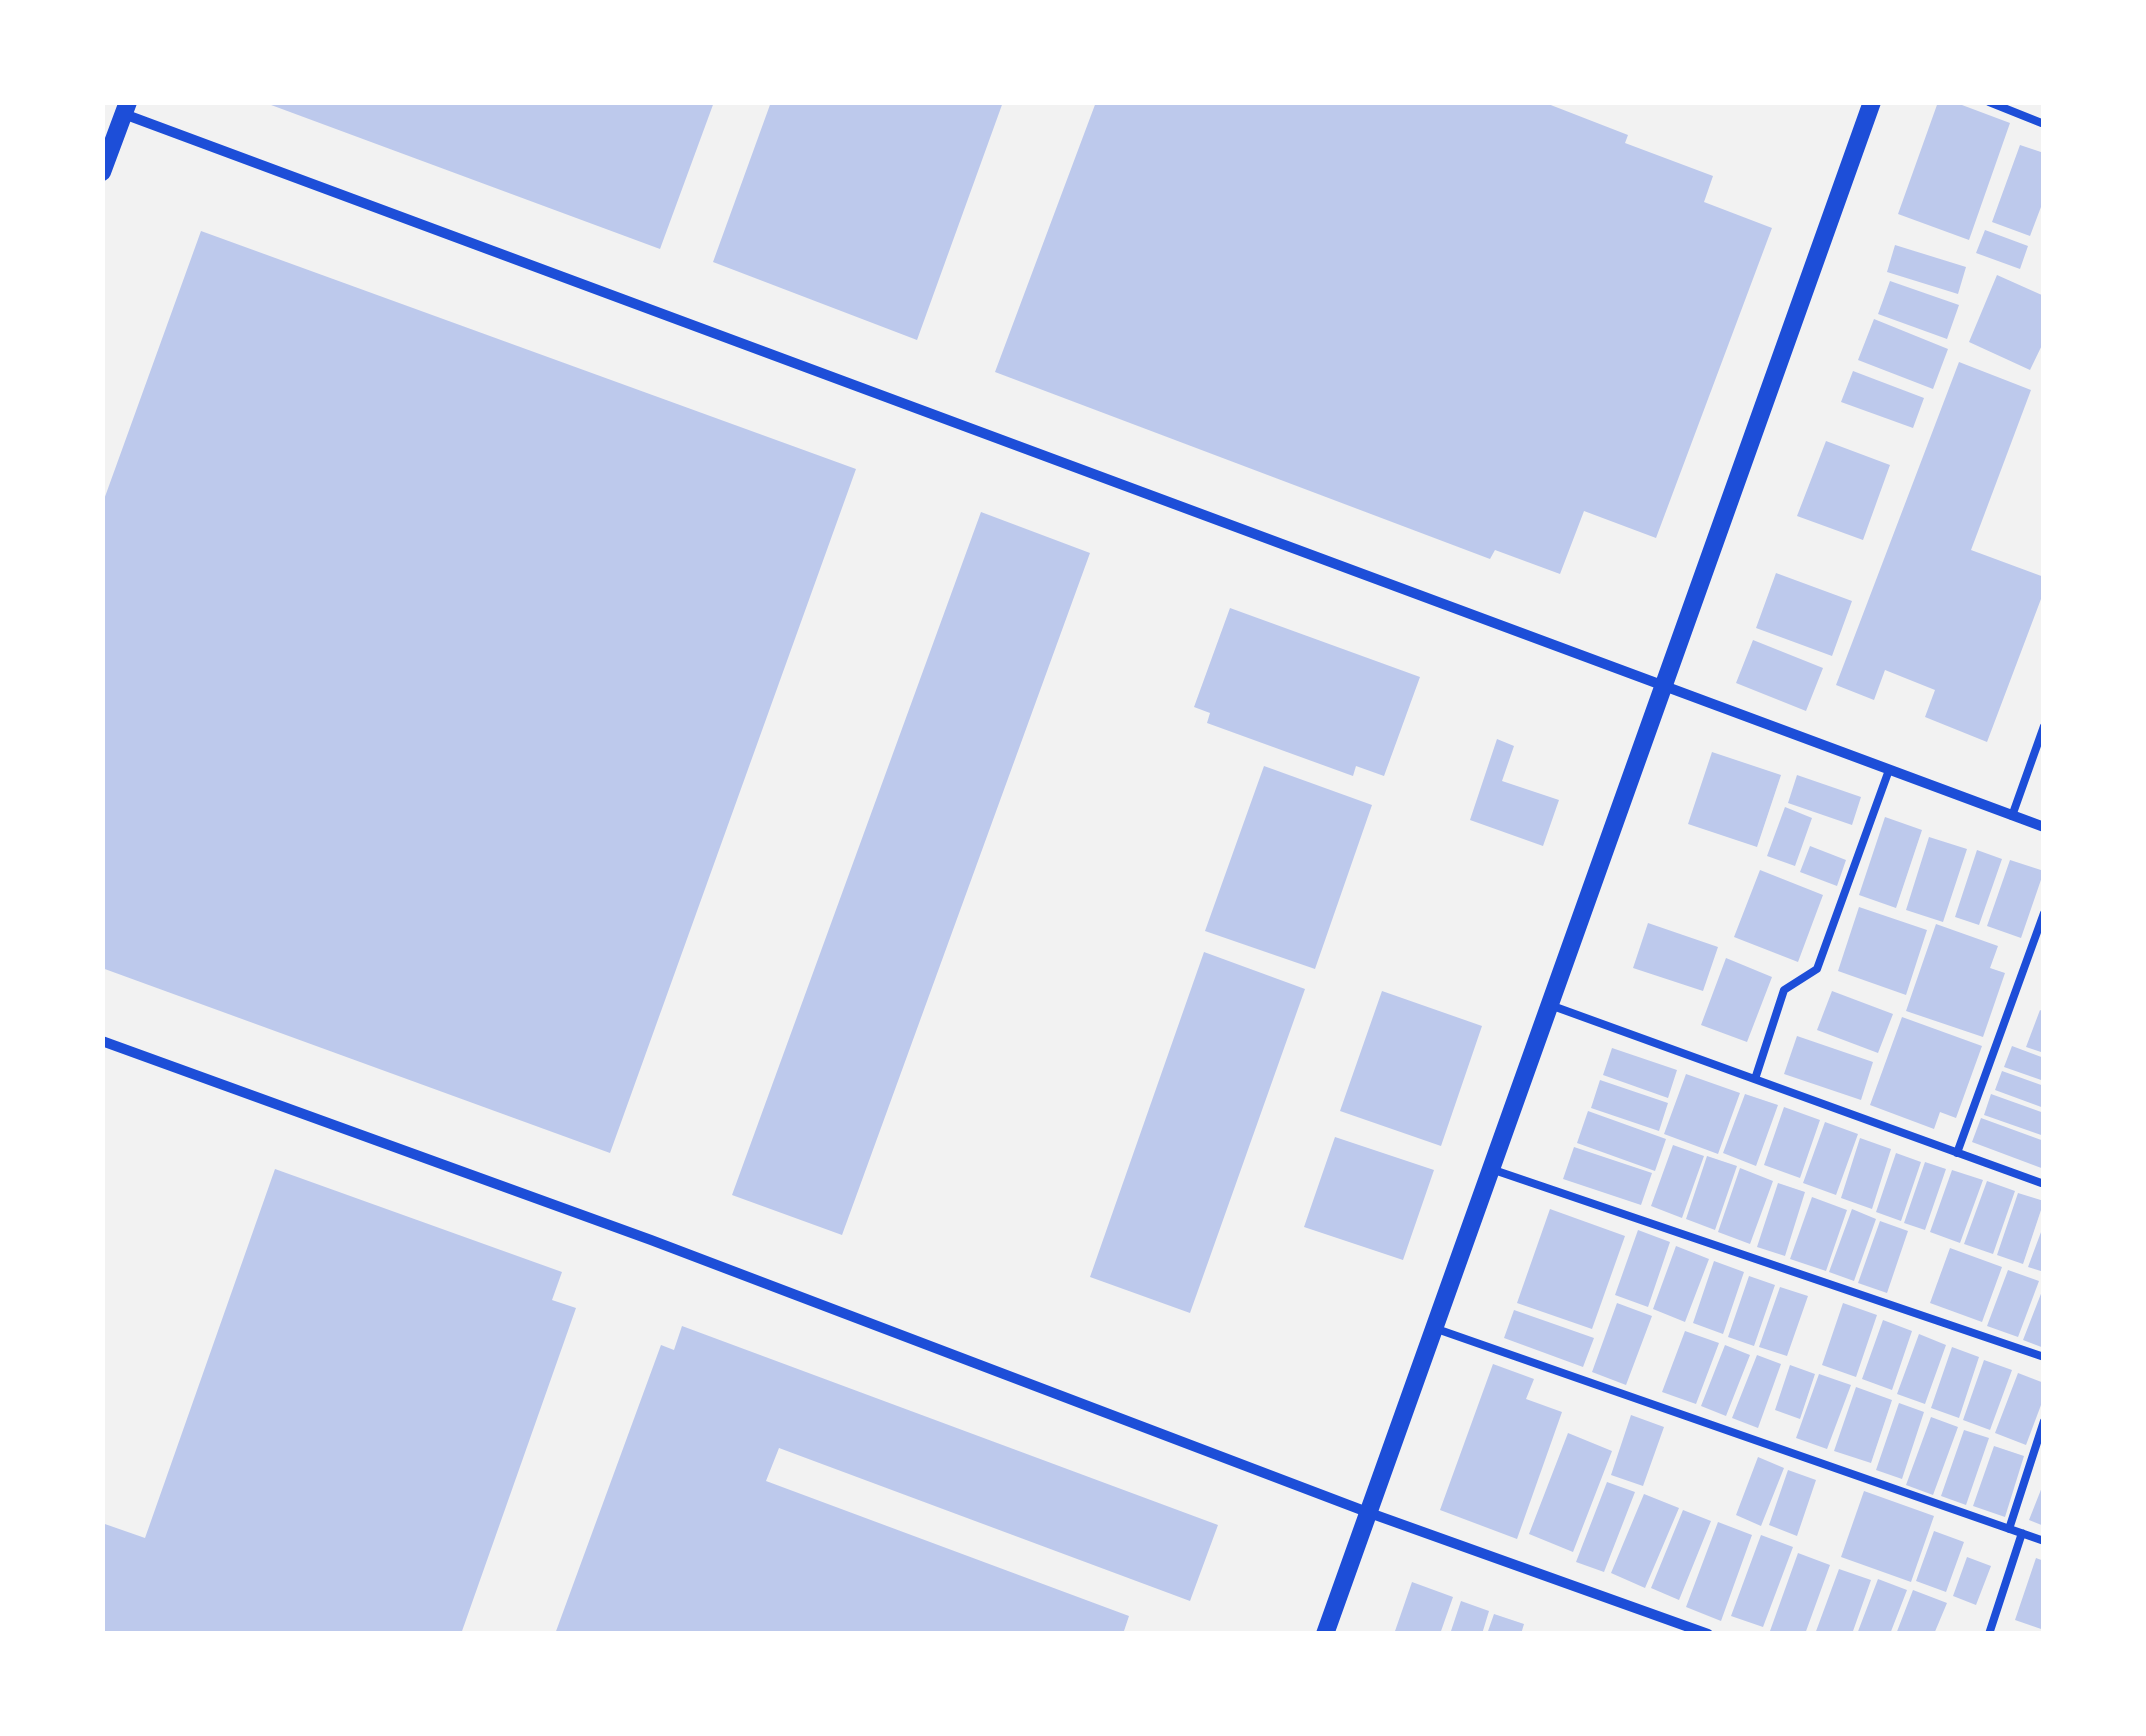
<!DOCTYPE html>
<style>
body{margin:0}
#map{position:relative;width:2146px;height:1736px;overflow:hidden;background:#f2f2f2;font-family:"Space Grotesk",sans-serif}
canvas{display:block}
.frame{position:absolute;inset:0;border:105px solid #fff;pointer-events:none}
</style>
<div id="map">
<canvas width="2146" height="1736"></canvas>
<div class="frame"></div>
</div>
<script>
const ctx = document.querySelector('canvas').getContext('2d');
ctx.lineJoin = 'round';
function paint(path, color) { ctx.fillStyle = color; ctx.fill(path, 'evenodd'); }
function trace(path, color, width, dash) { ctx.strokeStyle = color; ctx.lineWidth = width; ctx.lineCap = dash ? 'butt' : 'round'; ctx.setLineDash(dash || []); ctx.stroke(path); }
const building = new Path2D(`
 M263,102H714L660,249Z
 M771,102H1003L917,340L713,262Z
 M1096,102H1543L1628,135L1625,143L1713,176L1704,202L1772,228L1656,538L1584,511L1560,574L1495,550L1490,559L995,372Z
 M1938,102H1954L2010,123L1969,240L1898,214Z
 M2020,145L2044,153V199L2030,236L1992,222Z
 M1985,230L2028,246L2020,269L1976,253Z
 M201,231L856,469L610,1153L102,968V505Z
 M1895,245L1966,267L1958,294L1887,272Z
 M1997,275L2044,296V341L2030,370L1969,342Z
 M1890,281L1959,305L1947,339L1878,314Z
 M1874,319L1948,349L1933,389L1858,360Z
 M1959,362L2031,390L1971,550L2044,577V591L1987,742L1925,717L1935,690L1885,670L1874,700L1836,685Z
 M1853,371L1924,398L1913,428L1841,402Z
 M1826,441L1890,465L1863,540L1797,516Z
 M981,512L1090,553L842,1235L732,1195Z
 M1776,573L1852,601L1832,656L1756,628Z
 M1230,608L1420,677L1384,776L1356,766L1353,776L1207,723L1210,713L1194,707Z
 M1753,640L1823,668L1806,711L1736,683Z
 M1497,739L1514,746L1502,781L1559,800L1543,846L1470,820Z
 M1712,752L1781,775L1757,847L1688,824Z
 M1264,766L1372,805L1315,969L1205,931Z
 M1797,775L1861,797L1852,825L1788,803Z
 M1785,807L1812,818L1795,866L1767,856Z
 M1885,817L1922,830L1896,908L1859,895Z
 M1929,837L1967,849L1943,922L1906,910Z
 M1810,846L1846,860L1837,886L1800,872Z
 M1977,850L2002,859L1979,925L1955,917Z
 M2010,860L2044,871L2021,938L1987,926Z
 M1760,870L1823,895L1798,962L1734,937Z
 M1859,907L1927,930L1906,995L1838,971Z
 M1648,923L1718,947L1703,991L1633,968Z
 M1936,924L1998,946L1990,968L2005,973L1983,1037L1906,1011Z
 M1204,952L1305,989L1190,1313L1090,1277Z
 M1726,958L1772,977L1747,1042L1701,1025Z
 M1382,991L1482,1026L1441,1146L1340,1111Z
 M1832,991L1893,1014L1878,1053L1817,1030Z
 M2040,1010L2044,1012V1053L2026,1047Z
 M1902,1017L1982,1046L1956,1118L1940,1112L1934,1129L1870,1105Z
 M1797,1036L1873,1062L1861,1100L1784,1074Z
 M2012,1046L2044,1058V1081L2004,1067Z
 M1612,1048L1677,1070L1668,1098L1603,1075Z
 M2002,1071L2044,1086V1108L1995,1090Z
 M1686,1074L1740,1093L1718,1154L1664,1134Z
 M1600,1080L1668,1103L1659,1131L1591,1108Z
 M1745,1094L1778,1105L1756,1166L1723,1153Z
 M1991,1094L2044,1113V1136L1984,1115Z
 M1784,1107L1820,1120L1800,1178L1764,1165Z
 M1588,1111L1666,1139L1655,1171L1577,1143Z
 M1981,1118L2044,1141V1169L1972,1142Z
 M1825,1122L1858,1134L1836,1195L1803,1183Z
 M1335,1137L1434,1170L1403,1260L1304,1227Z
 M1860,1138L1891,1149L1872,1209L1841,1198Z
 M1673,1145L1704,1156L1682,1218L1651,1206Z
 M1574,1147L1652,1173L1641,1205L1563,1179Z
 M1896,1153L1921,1162L1901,1221L1876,1212Z
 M1707,1156L1737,1166L1715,1230L1686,1219Z
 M1925,1162L1946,1169L1925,1230L1904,1223Z
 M1740,1168L1773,1181L1750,1244L1718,1232Z
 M275,1169L562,1272L552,1300L576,1308L461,1634H102V1523L145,1538Z
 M1952,1170L1983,1180L1960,1243L1930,1232Z
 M1987,1181L2015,1191L1993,1254L1964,1244Z
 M1778,1183L1805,1192L1785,1256L1757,1247Z
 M2018,1193L2044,1201L2023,1264L1997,1255Z
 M1812,1197L1847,1210L1826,1271L1790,1259Z
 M1550,1209L1625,1236L1592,1329L1517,1303Z
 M1852,1209L1876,1219L1854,1281L1829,1272Z
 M1880,1221L1908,1231L1887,1293L1858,1283Z
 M2044,1224V1272L2028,1267Z
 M1638,1230L1670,1242L1648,1307L1615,1295Z
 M1676,1246L1709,1259L1685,1322L1653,1309Z
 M1950,1248L2002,1267L1982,1322L1930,1303Z
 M1714,1261L1744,1272L1723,1334L1693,1323Z
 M2008,1270L2039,1281L2018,1337L1987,1326Z
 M1749,1276L1775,1285L1754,1346L1728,1337Z
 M2044,1286V1348L2023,1340Z
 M1780,1287L1808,1296L1787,1356L1759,1347Z
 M1617,1303L1652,1316L1626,1385L1592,1372Z
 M1843,1303L1877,1315L1856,1377L1822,1365Z
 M1514,1310L1594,1338L1583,1367L1504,1338Z
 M1883,1320L1912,1331L1892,1390L1862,1379Z
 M682,1326L1218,1525L1190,1601L779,1448L766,1481L1129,1616L1123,1634H555L661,1345L674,1350Z
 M1685,1331L1719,1343L1696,1404L1662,1392Z
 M1919,1334L1946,1345L1925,1404L1897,1394Z
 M1725,1345L1750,1355L1726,1416L1701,1406Z
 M1952,1347L1979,1357L1959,1418L1931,1408Z
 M1757,1355L1781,1364L1758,1428L1732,1418Z
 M1984,1360L2012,1370L1990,1430L1963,1420Z
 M1493,1364L1534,1379L1526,1399L1562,1412L1517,1539L1440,1510Z
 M1790,1365L1815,1374L1800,1419L1775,1410Z
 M2018,1373L2044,1383V1397L2026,1445L1995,1433Z
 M1819,1374L1851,1385L1827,1449L1796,1438Z
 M1856,1387L1892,1400L1871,1463L1834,1451Z
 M1899,1403L1924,1412L1902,1479L1876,1470Z
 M1631,1415L1664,1427L1643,1486L1611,1475Z
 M1931,1417L1958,1427L1933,1495L1906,1485Z
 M1964,1430L1989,1438L1966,1505L1941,1496Z
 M1568,1433L1612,1451L1573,1552L1529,1534Z
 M1994,1446L2024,1456L2005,1517L1973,1506Z
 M1758,1457L1784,1468L1761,1526L1736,1515Z
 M1788,1470L1816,1480L1797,1536L1769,1525Z
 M1607,1482L1635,1492L1604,1572L1576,1562Z
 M2044,1482V1526L2029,1520Z
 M1864,1491L1934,1516L1911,1582L1841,1557Z
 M1644,1494L1679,1508L1645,1588L1611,1573Z
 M1683,1510L1711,1521L1679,1600L1651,1588Z
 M1718,1522L1752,1535L1721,1621L1686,1607Z
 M1934,1531L1964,1542L1946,1592L1916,1581Z
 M1761,1535L1793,1547L1763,1627L1731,1616Z
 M1798,1553L1830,1565L1805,1634H1776L1770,1631Z
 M1967,1557L1991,1566L1976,1605L1953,1596Z
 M2036,1558L2044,1561V1630L2015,1620Z
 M1839,1569L1871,1580L1852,1634H1815Z
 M1878,1579L1907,1590L1890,1634H1857Z
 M1412,1582L1453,1597L1440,1634H1394Z
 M1913,1590L1947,1603L1934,1634H1896Z
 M1461,1601L1489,1611L1482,1634H1450Z
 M1494,1614L1524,1624L1521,1634H1487Z`);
const service = new Path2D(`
 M1989,102L2044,124
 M2012,816L2044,726
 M1550,1005L2044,1184
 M1755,1079L1784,990L1817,969L1889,770
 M1957,1153L2044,913
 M1494,1170L2044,1357
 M1434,1328L2044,1541
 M2009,1529L2044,1421
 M1989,1634L2022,1533`);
const minor = new Path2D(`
 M124,114L2044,827
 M102,1041L651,1240L1367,1512L1708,1634`);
const tertiary = new Path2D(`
 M102,172L128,102
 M1325,1634L1872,102`);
paint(building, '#bdc9ec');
trace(service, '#1d4ed8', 8);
trace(minor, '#1d4ed8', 10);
trace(tertiary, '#1d4ed8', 18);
</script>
